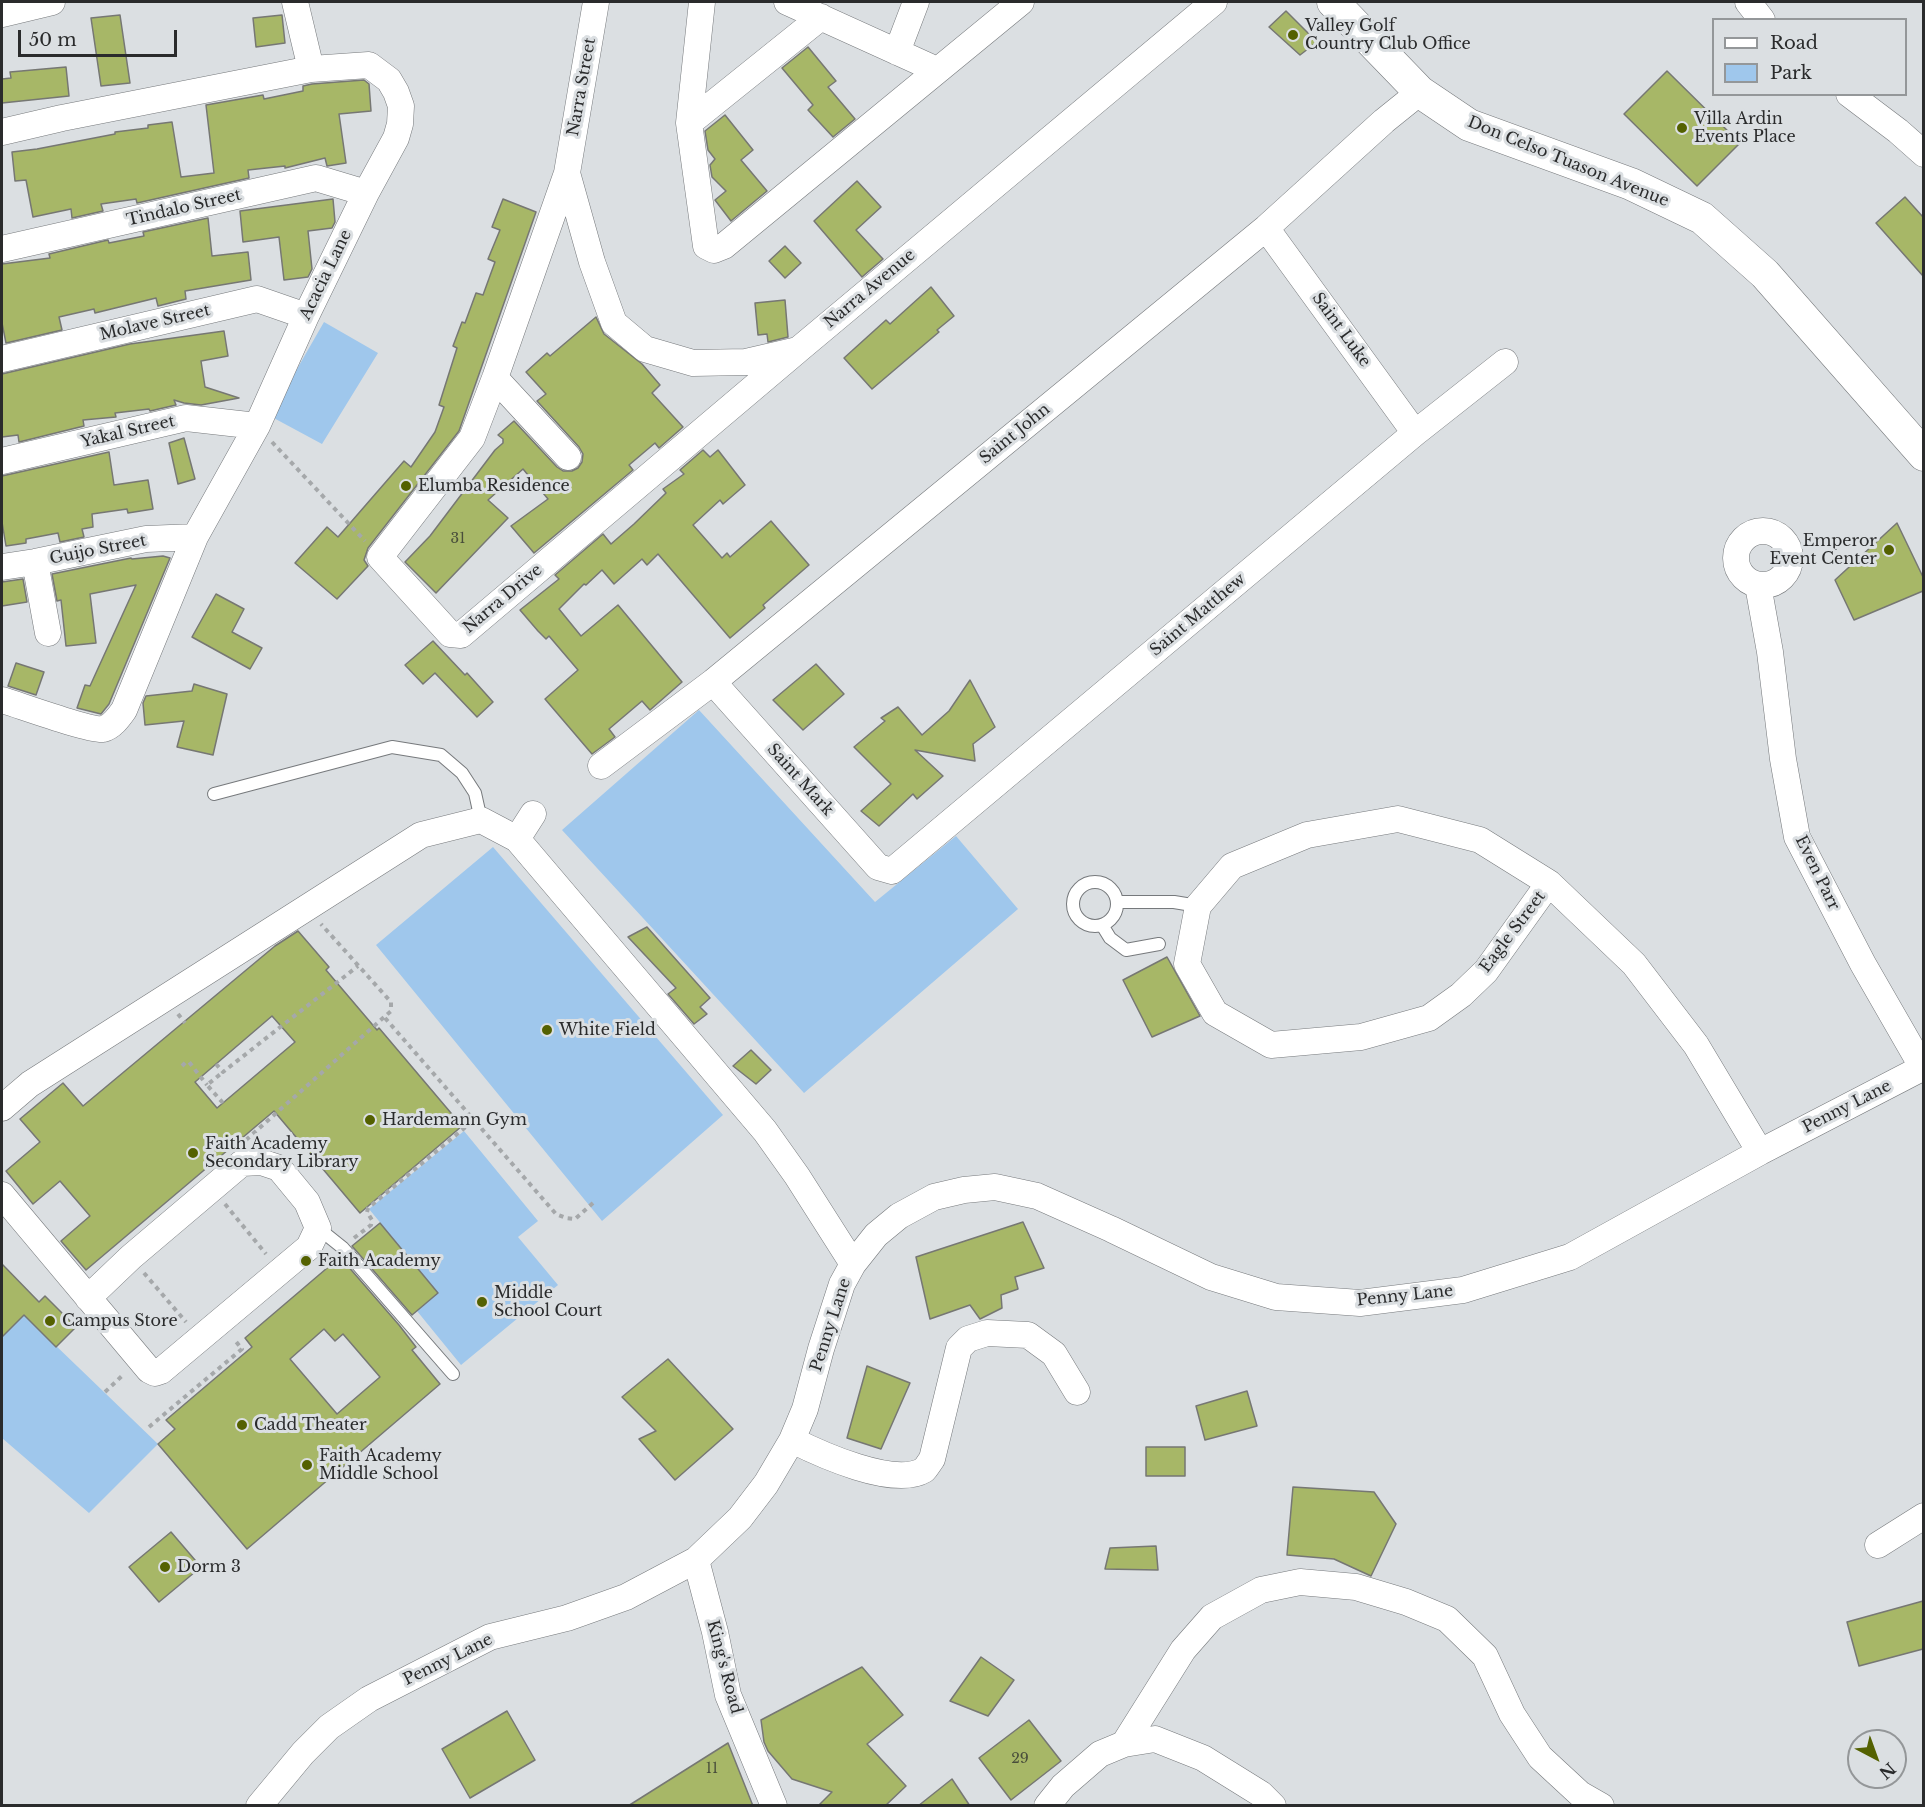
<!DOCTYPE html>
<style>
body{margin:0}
#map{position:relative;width:1925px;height:1807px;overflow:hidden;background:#dbdfe2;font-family:"Libre Baskerville",serif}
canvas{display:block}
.frame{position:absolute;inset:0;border:3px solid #2a2b2c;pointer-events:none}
.legend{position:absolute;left:1712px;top:18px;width:195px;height:78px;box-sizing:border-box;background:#dbdfe2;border:2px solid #949799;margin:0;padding:8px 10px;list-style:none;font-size:18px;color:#2a2b2c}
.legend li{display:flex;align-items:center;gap:12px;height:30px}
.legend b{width:30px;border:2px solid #949799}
.north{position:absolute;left:1847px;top:1729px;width:60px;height:60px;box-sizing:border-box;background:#dbdfe2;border:2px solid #949799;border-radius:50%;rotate:139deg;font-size:16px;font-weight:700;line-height:24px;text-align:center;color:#2a2b2c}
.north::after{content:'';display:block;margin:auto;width:21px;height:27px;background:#546101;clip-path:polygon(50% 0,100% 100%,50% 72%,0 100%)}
.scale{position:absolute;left:18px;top:30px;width:159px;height:27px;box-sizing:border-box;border:3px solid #2a2b2c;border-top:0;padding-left:8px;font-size:18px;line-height:21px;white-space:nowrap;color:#2a2b2c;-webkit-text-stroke:4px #dbdfe2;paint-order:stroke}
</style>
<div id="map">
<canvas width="1925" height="1807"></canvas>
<div class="frame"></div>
<ul class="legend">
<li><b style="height:8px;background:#fff"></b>Road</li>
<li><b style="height:16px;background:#9fc7ec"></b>Park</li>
</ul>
<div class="north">N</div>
<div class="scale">50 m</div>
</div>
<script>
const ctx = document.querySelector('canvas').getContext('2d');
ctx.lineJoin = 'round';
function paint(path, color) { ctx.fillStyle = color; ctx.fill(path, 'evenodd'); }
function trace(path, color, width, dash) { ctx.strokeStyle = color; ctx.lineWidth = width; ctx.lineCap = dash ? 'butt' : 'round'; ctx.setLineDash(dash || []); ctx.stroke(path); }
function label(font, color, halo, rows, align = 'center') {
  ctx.font = font + ' "Libre Baskerville",serif'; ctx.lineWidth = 6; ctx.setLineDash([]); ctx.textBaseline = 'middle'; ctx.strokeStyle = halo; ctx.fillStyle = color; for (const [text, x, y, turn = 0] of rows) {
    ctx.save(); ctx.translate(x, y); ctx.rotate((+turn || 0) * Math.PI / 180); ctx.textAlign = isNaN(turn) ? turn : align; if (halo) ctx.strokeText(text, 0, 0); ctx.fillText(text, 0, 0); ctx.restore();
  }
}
const green = new Path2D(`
 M324,322L378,353L322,444L270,416Z
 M699,710L875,902L956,836L1018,909L804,1093L562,830Z
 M493,847L723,1115L602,1221L376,945Z
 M464,1131L538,1221L518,1237L558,1285L461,1365L417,1311L438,1293L369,1209Z
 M24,1315L158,1444L89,1513L2,1438V1337Z`);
const building = new Path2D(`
 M1286,11L1317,42L1300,55L1269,27Z
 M120,15L130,83L101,86L91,18Z
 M282,15L285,43L256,47L253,18Z
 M808,47L836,81L828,87L855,119L833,137L808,110L813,105L782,68Z
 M66,67L69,96L2,103V79L11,78L10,72Z
 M1667,71L1740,143L1697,186L1624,114Z
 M364,80L369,84L371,111L339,114L346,163L327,166L325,158L285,168V166L248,170L249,178L137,203L136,199L101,204L103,211L72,218L71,209L33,217L26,180L15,181L12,152L37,149L115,134V132L148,128V125L172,122L181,177L214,173L206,105L263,95L264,99L303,91V86L312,84Z
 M725,115L753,150L741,160L767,191L731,221L715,200L726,191L712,177L710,165L715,159L708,150L705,131Z
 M857,181L881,207L856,230L883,259L862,277L814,221Z
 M1905,197L1923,217V276L1876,223Z
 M333,199L335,222L332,228L308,231L312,269L308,277L284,280L279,237L243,242L240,211Z
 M503,199L536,212L459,431L368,548L364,560L368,566L337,599L295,563L327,527L338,537L404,461L411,467L435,432L444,407L439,405L457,348L453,346L462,322L465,323L476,293L483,295L495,262L488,259L500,230L492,227Z
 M208,218L212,256L248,252L251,280L185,291L186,299L158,306L156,298L95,313L94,309L59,317L62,330L6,343L2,323V264L50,258L49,254L108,240L109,243L144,236L143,232Z
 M785,246L801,263L785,278L769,261Z
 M931,287L954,316L937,330L939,332L872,389L844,358L886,320L890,324Z
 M785,300L788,337L768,342L767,334L758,335L755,303Z
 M596,317L604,334L642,364L660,385L652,393L683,427L659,448L655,443L629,465L633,470L534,553L511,526L548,499L523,469L488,500L508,518L436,593L405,562L430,536L495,450L503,443V439L498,435L514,421L557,467L563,471H572L578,468L582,462L583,454L579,447L537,401L546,394L526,372L547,353L550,356Z
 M224,331L228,356L201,361L205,387L239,398L201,405L184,403L174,400L176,405L150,411L149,409L115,413L116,417L83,420L84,426L19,442L18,435L2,437V374L130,344Z
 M184,438L195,479L178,484L169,443Z
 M703,450L710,457L718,450L745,485L723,504L720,500L693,525L722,558L727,553L730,557L771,521L809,565L763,605L765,608L730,638L658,554L647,565L642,559L614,584L602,570L586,585L584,584L559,609L581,636L618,605L682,682L650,710L642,701L609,729L615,737L592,754L545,699L578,670L549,636L546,639L538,631L520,610L559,579L555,575L603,534L611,544L634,524L666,493L663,489L684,474L680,470Z
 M109,452L114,485L148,480L153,509L128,513L127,509L92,514L93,527L82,529L84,537L60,542L58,533L26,539V543L6,546L2,522V476Z
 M1897,523L1923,577V591L1854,620L1835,580Z
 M163,556L170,558L109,704L101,714L77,708L85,685L90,686L136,585L90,594L96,643L66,646L61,600L57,601L52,574L131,558L132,559Z
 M23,579L27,602L2,606V582Z
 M216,594L244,609L232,632L262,648L250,669L192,637Z
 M433,641L465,675L467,673L493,702L477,717L435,673L423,684L405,665Z
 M16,663L44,672L36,695L8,686Z
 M816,664L844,694L803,730L773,700Z
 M970,680L995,727L973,744L975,761L915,750L943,776L917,799L913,794L879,826L861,811L891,784L854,747L885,721L881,718L898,707L922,735L949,711Z
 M194,684L227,694L213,755L177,747L184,721L145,725L143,703L146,696L192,691Z
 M647,927L710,998L700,1007L707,1014L694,1024L668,994L676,988L628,937Z
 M298,931L329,967L326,970L377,1030L379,1028L462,1126L360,1213L274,1111L86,1270L61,1241L90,1216L60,1181L33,1204L6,1171L40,1142L20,1119L63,1083L83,1106L275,946ZM272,1016L295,1042L217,1108L195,1082Z
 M1167,957L1200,1016L1152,1037L1123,980Z
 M751,1050L771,1070L756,1084L733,1066Z
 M1023,1222L1044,1268L1015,1277L1018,1289L1001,1295L1002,1308L980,1319L970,1305L930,1319L916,1257Z
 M380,1223L438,1293L412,1315L352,1246Z
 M340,1257L399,1325L416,1347L412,1350L440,1384L247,1549L158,1444L175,1429L166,1420L252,1347L245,1338ZM324,1329L335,1341L343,1334L380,1377L337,1414L290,1359Z
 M2,1264L39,1302L45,1296L76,1327L56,1347L24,1315L2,1337Z
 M668,1359L733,1429L675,1480L639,1439L656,1431L622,1397Z
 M867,1366L910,1383L881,1449L847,1438Z
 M1247,1391L1257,1426L1205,1440L1196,1406Z
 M1146,1447H1185V1476H1146Z
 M1293,1487L1374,1492L1396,1524L1371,1576L1334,1559L1287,1555Z
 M171,1532L201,1567L159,1602L129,1567Z
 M1156,1546L1158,1570L1105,1569L1110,1548Z
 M1923,1601V1649L1859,1666L1847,1622Z
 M981,1657L1014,1680L988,1716L950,1701Z
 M862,1667L903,1715L867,1744L906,1786L885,1806H818L832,1792L792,1779L768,1751L764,1742L761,1720Z
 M507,1711L535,1760L470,1798L442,1749Z
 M1029,1720L1061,1761L1011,1800L979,1758Z
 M728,1743L753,1806H628Z
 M952,1779L970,1806H918Z`);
const path = new Path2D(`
 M272,442L365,541
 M178,1014L185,1023
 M385,1018L474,1120
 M216,1064L223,1072L358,966
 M182,1066L186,1062H189L207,1085
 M223,1103L207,1085L223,1072
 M246,1140L391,1011V1002L321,924
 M225,1204L266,1254
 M354,1238L371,1225L372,1220L367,1212L368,1208L474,1120L556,1214L566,1218L575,1219L593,1203
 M144,1273L186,1322
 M105,1392L124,1374
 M149,1427L242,1349L234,1339`);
const service = new Path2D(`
 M214,794L392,747L441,755L462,773L475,793L481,820
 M1073 904a22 22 0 1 1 44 0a22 22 0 1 1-44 0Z
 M1118,902H1174L1198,906
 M1102,925L1110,938L1126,950L1159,944
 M318,1228L343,1248L453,1374`);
const minor = new Path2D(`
 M295,2L311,69
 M596,2L567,173L495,378L472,438L380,557L450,634L461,635L798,350
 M702,2L689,123L821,17
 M787,2L937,70
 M1748,2L1762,20
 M2,14L52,2
 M897,52L916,2
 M1849,94L1898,131L1924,154
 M689,123L706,246L714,250L724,246L1021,2
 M2,132L62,118L311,69L369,65L389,80L396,92L401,106L400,124L396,138L366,193L306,316L257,426L195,537L124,710C119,717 112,727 103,729C90,731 19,705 2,700
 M567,173L592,262L614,323L645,349L693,363L746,362L798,350L1214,2
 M1266,228L1415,433
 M2,249L316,178L366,193
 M2,359L257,299L306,316
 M495,378L568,457
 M2,461L186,418L257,426
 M1736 558a27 27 0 1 1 54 0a27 27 0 1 1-54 0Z
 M35,562L48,633
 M2,567L35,562L146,539L195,537
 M1758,585L1770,652L1783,759L1797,837L1863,964L1924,1070
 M713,682L878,867L892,871L1415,433L1505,362
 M601,766L713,682L1266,228L1384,121L1420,92
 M517,839L533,814
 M1549,883L1486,971L1461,995L1429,1018L1361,1037L1271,1045L1215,1013L1187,964L1198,906L1232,866L1307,835L1398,819L1480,840L1549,883L1634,964L1696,1045L1760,1152
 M2,1108L30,1084L421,835L481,820L517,839L765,1131L797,1176L853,1264
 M2,1195L149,1370L155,1373L161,1371L309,1247L318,1228L307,1202L279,1168L261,1162L242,1163L131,1257L88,1298
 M792,1440C820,1454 894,1488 924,1470C927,1467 929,1463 932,1459L959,1348L968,1339L987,1333L1028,1335L1054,1354L1077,1392
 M1878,1545L1924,1516
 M696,1560L715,1632L728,1695L774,1806
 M1124,1744L1183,1650L1212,1617L1261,1590L1300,1582L1356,1587L1406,1602L1447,1619L1485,1656L1512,1714L1540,1757L1580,1794L1601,1806
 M259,1806L303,1753L329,1727L369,1699L490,1637L567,1618L626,1597L696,1560L740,1518L766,1484L792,1440L805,1409L821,1349L842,1284L853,1264L876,1235L899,1216L934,1197L964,1190L995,1187L1037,1196L1111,1229L1211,1277L1276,1297L1360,1303L1463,1290L1570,1257L1760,1152L1924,1067
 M1047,1806L1063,1786L1100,1754L1124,1744L1155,1739L1203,1758L1261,1794L1273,1806`);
const tertiary = new Path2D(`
 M1333,2L1420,92L1469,125L1631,184L1702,218L1765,274L1924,455`);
const markers = [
 [1293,35,6,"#546101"],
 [1682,128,6,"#546101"],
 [406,486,6,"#546101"],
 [1889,550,6,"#546101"],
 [547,1030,6,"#546101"],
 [370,1120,6,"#546101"],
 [193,1153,6,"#546101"],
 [306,1261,6,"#546101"],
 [482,1302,6,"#546101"],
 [50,1321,6,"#546101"],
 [242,1425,6,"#546101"],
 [307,1465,6,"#546101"],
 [165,1567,6,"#546101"]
];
const numberNames = [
 ["31",458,539],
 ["29",1020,1759],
 ["11",712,1769]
];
const poiNames = [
 ["Valley Golf",1305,26],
 ["Country Club Office",1305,44],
 ["Villa Ardin",1694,119],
 ["Events Place",1694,137],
 ["Elumba Residence",418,486],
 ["Emperor",1877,541,"right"],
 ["Event Center",1877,559,"right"],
 ["White Field",559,1030],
 ["Hardemann Gym",382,1120],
 ["Faith Academy",205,1144],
 ["Secondary Library",205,1162],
 ["Faith Academy",318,1261],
 ["Middle",494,1293],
 ["School Court",494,1311],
 ["Campus Store",62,1321],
 ["Cadd Theater",254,1425],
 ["Faith Academy",319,1456],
 ["Middle School",319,1474],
 ["Dorm 3",177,1567]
];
const streetNames = [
 ["Narra Street",582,87,-80],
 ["Don Celso Tuason Avenue",1568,162,22],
 ["Tindalo Street",184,208,-13],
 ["Acacia Lane",326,275,-64],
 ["Narra Avenue",870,289,-40],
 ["Molave Street",155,323,-13],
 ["Saint Luke",1341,330,54],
 ["Yakal Street",128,432,-13],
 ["Saint John",1015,434,-39],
 ["Guijo Street",98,550,-11],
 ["Narra Drive",503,599,-40],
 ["Saint Matthew",1198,615,-40],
 ["Saint Mark",800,780,48],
 ["Even Parr",1817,873,64],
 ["Eagle Street",1513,932,-53],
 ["Penny Lane",1847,1107,-27],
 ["Penny Lane",1405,1296,-6],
 ["Penny Lane",831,1325,-72],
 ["Penny Lane",448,1660,-26],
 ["King's Road",724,1667,75]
];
paint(green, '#9fc7ec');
paint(building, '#a7b767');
trace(building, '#767773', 1.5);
trace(service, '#76797c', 14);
trace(minor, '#76797c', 27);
trace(tertiary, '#76797c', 33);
trace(path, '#a5a8aa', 4, [4.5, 4.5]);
trace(service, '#fff', 12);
trace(minor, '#fff', 26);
trace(tertiary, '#fff', 32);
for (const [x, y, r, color] of markers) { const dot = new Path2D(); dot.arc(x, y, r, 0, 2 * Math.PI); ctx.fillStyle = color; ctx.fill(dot); trace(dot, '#dbdfe2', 2); }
label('14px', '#494e3b', null, numberNames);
label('16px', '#2a2b2c', '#dbdfe2', poiNames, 'left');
label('16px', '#2a2b2c', '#dbdfe2', streetNames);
</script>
